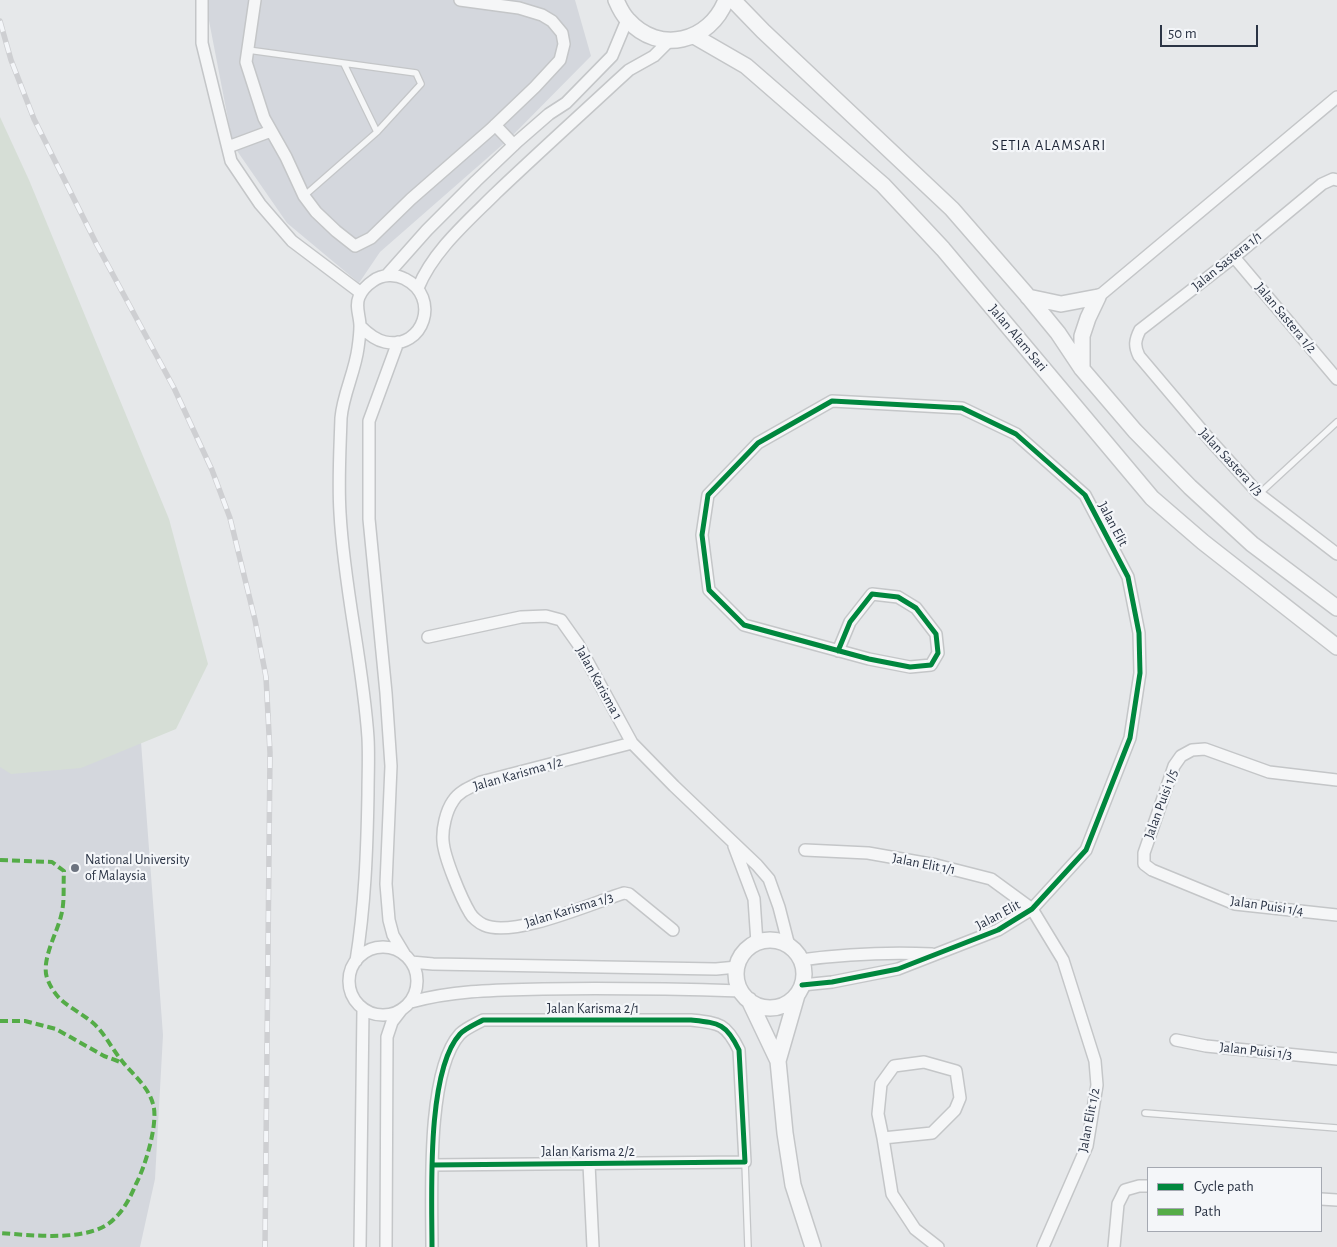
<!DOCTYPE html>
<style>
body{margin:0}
#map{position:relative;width:1337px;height:1247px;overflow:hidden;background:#e6e8ea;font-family:"Alegreya Sans",sans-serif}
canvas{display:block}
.legend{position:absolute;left:1147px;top:1167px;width:175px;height:65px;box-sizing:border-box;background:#f4f6f9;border:1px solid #a4a8b1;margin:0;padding:6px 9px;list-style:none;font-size:15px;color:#2b3445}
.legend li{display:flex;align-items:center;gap:10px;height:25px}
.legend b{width:25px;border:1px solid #a4a8b1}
.scale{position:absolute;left:1160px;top:25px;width:98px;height:22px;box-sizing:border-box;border:2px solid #2b3445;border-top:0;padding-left:6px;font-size:15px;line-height:18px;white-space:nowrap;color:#2b3445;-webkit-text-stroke:4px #f4f6f9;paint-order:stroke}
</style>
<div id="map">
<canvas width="1337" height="1247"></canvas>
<ul class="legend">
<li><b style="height:6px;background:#00873e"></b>Cycle path</li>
<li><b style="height:6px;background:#54ac47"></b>Path</li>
</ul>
<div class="scale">50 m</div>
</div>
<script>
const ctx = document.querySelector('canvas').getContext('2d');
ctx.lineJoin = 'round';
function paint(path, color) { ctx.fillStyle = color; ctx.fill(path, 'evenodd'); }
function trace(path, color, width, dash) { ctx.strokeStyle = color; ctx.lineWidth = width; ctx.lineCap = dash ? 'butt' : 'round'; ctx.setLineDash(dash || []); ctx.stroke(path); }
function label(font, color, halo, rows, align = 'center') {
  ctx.font = font + ' "Alegreya Sans",sans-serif'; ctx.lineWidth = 4.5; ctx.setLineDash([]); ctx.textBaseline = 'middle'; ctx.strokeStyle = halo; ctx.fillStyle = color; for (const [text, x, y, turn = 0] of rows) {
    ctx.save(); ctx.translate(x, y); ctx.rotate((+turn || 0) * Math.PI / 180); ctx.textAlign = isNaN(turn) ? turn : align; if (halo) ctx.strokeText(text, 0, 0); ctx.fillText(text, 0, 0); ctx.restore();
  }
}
const built = new Path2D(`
 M205,0H575L591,56L509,139L380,252L359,283L287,223L233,145Z
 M0,312L138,702L163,1035L155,1179L140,1247H0Z`);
const green = new Path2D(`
 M0,117L29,180L169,519L208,664L176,729L81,768L11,774L0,767Z`);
const service = new Path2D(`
 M248,50L416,73L421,84L377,132L304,196
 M344,64L377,132
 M1259,494L1337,422
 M1145,1113L1337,1128
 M745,1162L748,1247`);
const minor = new Path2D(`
 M202,0V43L231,161L260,204L292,241L361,293
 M255,0L246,62L264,118L286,157L304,196L316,212L336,231L355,246L371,238L411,199L490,130L535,87L560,60L564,44L562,33L552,21L542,15L519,8L460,0
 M495,125L514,145
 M228,147L271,131
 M1337,180L1333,179L1322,184L1234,257L1140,330C1135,340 1134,346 1139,356L1210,440L1259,494L1337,554
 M1234,257L1337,379
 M387,275L427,230L476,181L518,141L549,114L566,103L612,56L627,20
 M418,288C433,251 467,222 495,194C536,155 577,118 618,80L629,70L654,56L670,40
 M1098,297L1337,97
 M398,342L369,421V519L386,693L391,766L386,884L389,920L393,935L405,955
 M428,637L521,617L546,616L561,620L578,644L632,743L674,786L757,865L769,879L779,907L789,946
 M632,743L481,782C471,787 459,791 453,801C446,811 442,829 443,841C444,857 461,898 470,913C472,917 479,923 484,925C514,938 592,903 624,893L629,894L673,930
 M1337,780L1269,772L1205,749L1192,750L1181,756L1174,766L1144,853V864L1152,870L1235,904L1337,915
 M734,846L754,899L757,943
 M805,850L868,853L936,865L991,879L1032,909L1063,960L1095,1061L1097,1085L1087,1146L1043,1247
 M349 981a34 34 0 1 1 68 0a34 34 0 1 1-68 0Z
 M801,960C845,954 888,952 932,954
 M356,961C365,906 367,850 368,794C368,776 369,757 368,738C363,662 344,589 340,513C338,482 340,450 341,418C343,394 355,372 358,348C359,341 360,333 360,326C360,316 355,307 359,297C362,290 367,285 373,281C382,274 396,274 405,279C441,297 424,350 385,342C375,340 367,333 360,326
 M411,962L433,964L716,969L737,967
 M802,985L832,982L898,969L998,930L1032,909L1086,850L1130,738L1140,673L1139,633L1128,577L1085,495L1016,434L962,408L832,401L758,443L708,495L702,535L709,590L744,625L869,659L910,667L931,665L938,653L936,634L916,608L898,597L872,594L850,622L838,651
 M411,1002C454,990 498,990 543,989C609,988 675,989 741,991
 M1176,1040L1206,1046L1337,1059
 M883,1138L932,1133L955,1110L960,1098L956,1071L924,1062L894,1066L881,1084L878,1114L883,1138L892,1194L915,1229L938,1247
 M589,1164L593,1247
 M432,1165L745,1162L739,1050C726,1023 719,1023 691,1020H483C476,1024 466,1028 460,1034C426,1071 432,1196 432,1247
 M1321,1199L1337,1200
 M360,1247L363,1009
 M386,1247L387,1037L392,1022L402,1009
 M1114,1247L1118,1204L1125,1190L1139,1186H1148`);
const tertiary = new Path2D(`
 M616,0C619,7 623,15 628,20C659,55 710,42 726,0
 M733,0L763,31L952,209L1026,294L1058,333L1082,369L1135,431L1190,487L1252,544L1337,608
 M694,36L746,66L883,185L943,249L1152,498L1203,542L1337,647
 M1028,297L1061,304L1098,297
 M1082,369V336L1088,318L1098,297
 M736 974a34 34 0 1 1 68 0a34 34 0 1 1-68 0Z
 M749,1000L778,1061L785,1133L793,1185L813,1247
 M778,1061L797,995`);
const rail = new Path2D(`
 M0,21L11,60L34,119L97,245L174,388L212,470L230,518L255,620L266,677L270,753L265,1247`);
const quiet = new Path2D(`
 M0,860L52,862L64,871C63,885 65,902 61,916C57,933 41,960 47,978C57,1004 72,1006 92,1022C104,1032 112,1049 122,1061C133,1075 148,1086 153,1104C159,1122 145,1167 136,1184C131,1196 124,1210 114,1219C91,1243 31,1235 0,1233
 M0,1021H25L56,1029L104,1056L123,1063`);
const cycleway = new Path2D(`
 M802,985L832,982L898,969L998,930L1032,909L1086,850L1130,738L1140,673L1139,633L1128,577L1085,495L1016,434L962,408L832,401L758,443L708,495L702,535L709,590L744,625L869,659L910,667L931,665L938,653L936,634L916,608L898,597L872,594L850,622L838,651
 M432,1165L745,1162L739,1050C726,1023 719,1023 691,1020H483C476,1024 466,1028 460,1034C426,1071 432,1196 432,1247`);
const markers = [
 [75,868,5,"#6c737f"]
];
const streetNames = [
 ["Jalan Sastera 1/1",1227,261,-39],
 ["Jalan Sastera 1/2",1286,318,50],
 ["Jalan Alam Sari",1018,338,50],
 ["Jalan Sastera 1/3",1231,462,47],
 ["Jalan Elit",1113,524,62],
 ["Jalan Karisma 1",599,683,61],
 ["Jalan Karisma 1/2",518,774,-16],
 ["Jalan Puisi 1/5",1161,804,-70],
 ["Jalan Elit 1/1",924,864,11],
 ["Jalan Puisi 1/4",1267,906,8],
 ["Jalan Karisma 1/3",569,910,-17],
 ["Jalan Elit",998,915,-28],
 ["Jalan Karisma 2/1",593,1009],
 ["Jalan Puisi 1/3",1256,1051,6],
 ["Jalan Elit 1/2",1089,1120,-79],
 ["Jalan Karisma 2/2",588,1152]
];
const poiNames = [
 ["National University",85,860],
 ["of Malaysia",85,876]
];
const neighbourhoodNames = [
 ["SETIA ALAMSARI",1049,145]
];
paint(built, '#d4d7dd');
paint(green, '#d6ded6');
trace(service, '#c4c6c8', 8);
trace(minor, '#c4c6c8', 14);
trace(tertiary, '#c4c6c8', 18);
trace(service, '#f5f6f7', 5.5);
trace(minor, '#f5f6f7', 11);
trace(tertiary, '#f5f6f7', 15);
trace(rail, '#cecfd2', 5.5);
trace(rail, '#f4f6f9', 4, [11]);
trace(quiet, '#54ac47', 4, [8, 4]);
trace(cycleway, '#00873e', 5);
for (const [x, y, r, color] of markers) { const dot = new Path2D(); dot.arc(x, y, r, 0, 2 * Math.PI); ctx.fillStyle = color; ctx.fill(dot); trace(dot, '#f4f6f9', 2); }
label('14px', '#2b3445', '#f4f6f9', streetNames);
label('14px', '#2b3445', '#f4f6f9', poiNames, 'left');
ctx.letterSpacing = '1px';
label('15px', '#1d2536', '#f4f6f9', neighbourhoodNames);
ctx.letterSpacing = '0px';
</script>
